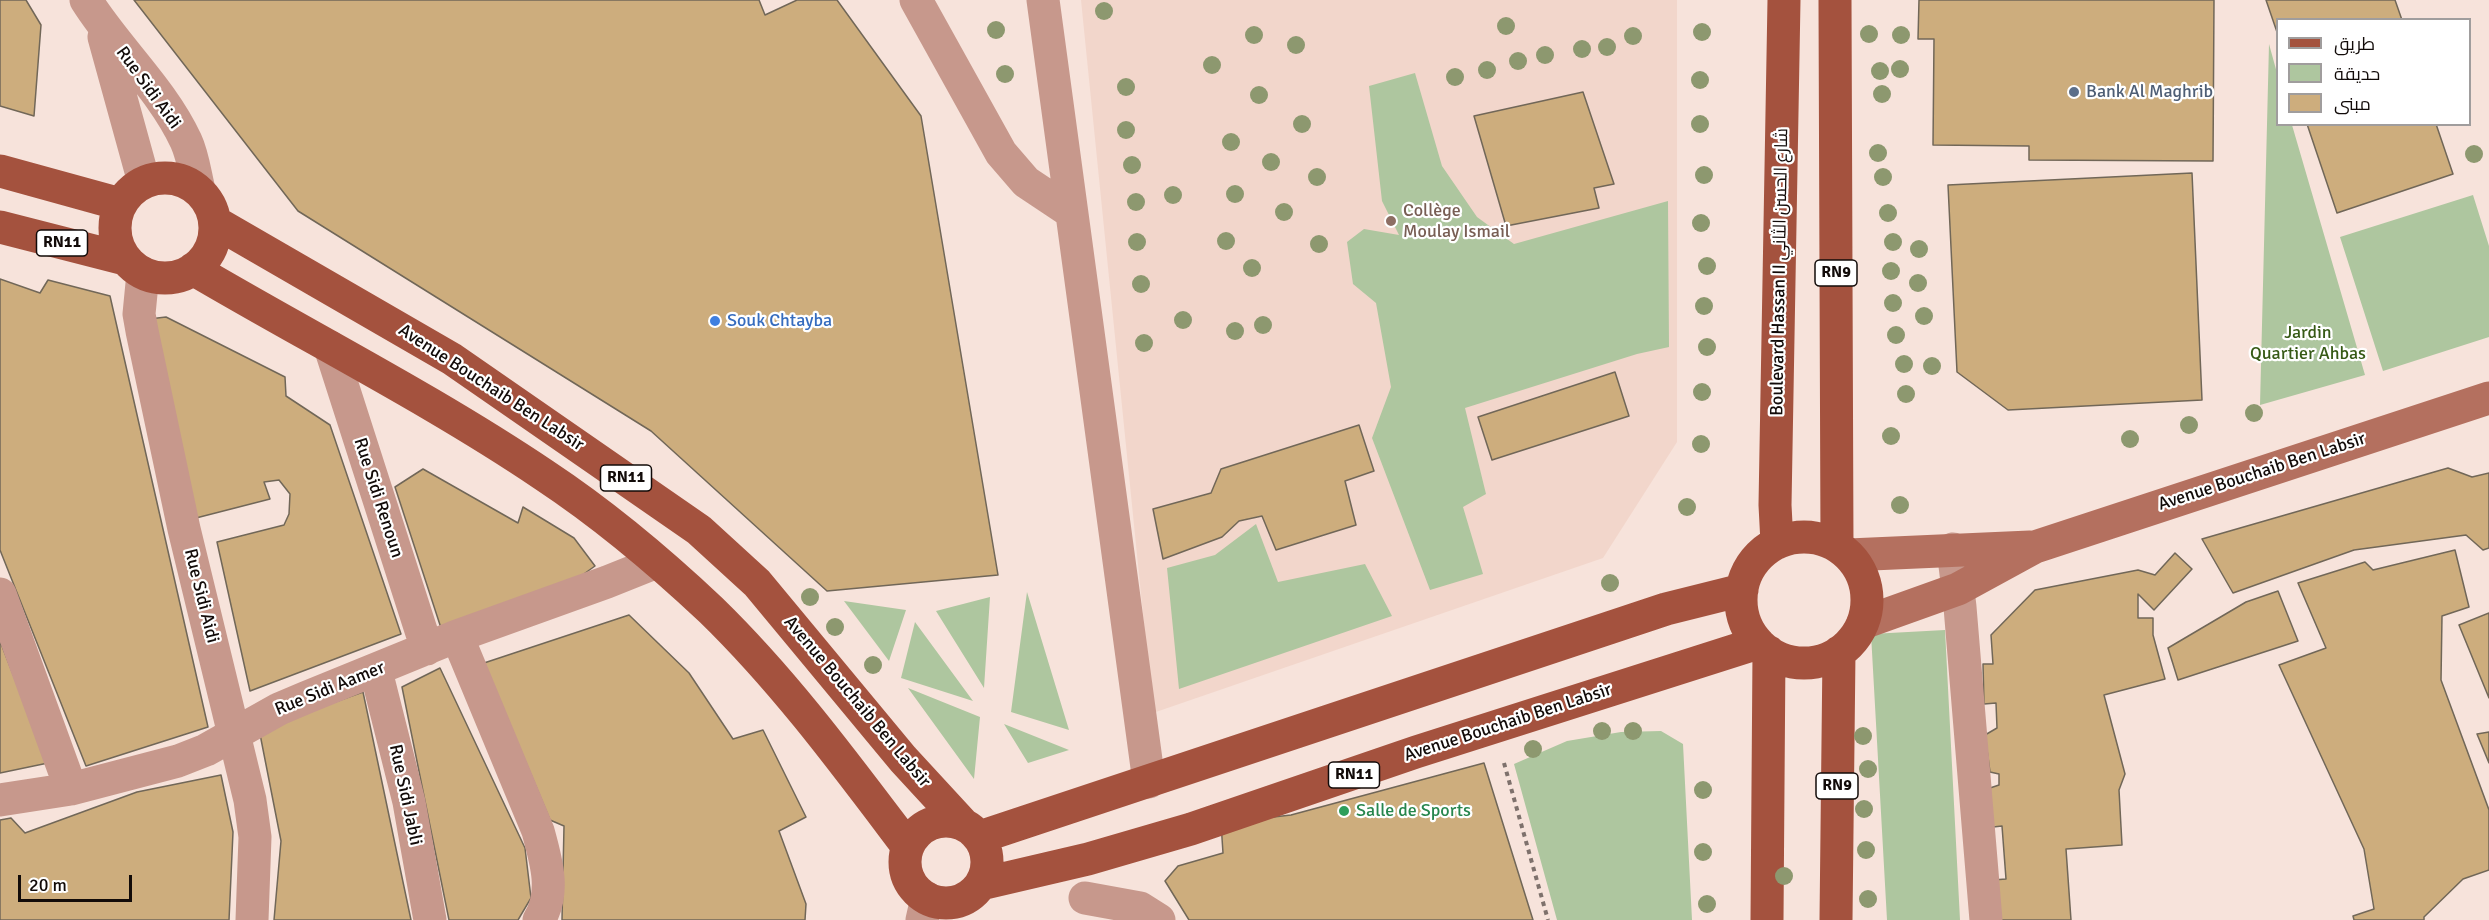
<!DOCTYPE html>
<meta charset="utf-8">
<style>
body{margin:0}
#map{position:relative;width:2489px;height:920px;overflow:hidden;background:#f7e3db;font-family:Signika,Cairo,sans-serif}
canvas{display:block}
.legend{position:absolute;left:2276px;top:18px;width:195px;height:108px;box-sizing:border-box;background:#fff;border:2px solid #a09d9d;margin:0;padding:8px 10px;list-style:none;font-size:18px;color:#120b09}
.legend li{display:flex;align-items:center;gap:12px;height:30px}
.legend b{width:30px;border:2px solid #a09d9d}
.scale{position:absolute;left:18px;top:875px;width:114px;height:27px;box-sizing:border-box;border:3px solid #120b09;border-top:0;padding-left:8px;font-size:18px;line-height:21px;white-space:nowrap;color:#120b09;-webkit-text-stroke:4px #fff;paint-order:stroke}
</style>
<div id="map">
<canvas width="2489" height="920"></canvas>
<ul class="legend">
<li><b style="height:8px;background:#a4523e"></b>طريق</li>
<li><b style="height:16px;background:#aec69f"></b>حديقة</li>
<li><b style="height:16px;background:#cdad7d"></b>مبنى</li>
</ul>
<div class="scale">20 m</div>
</div>
<script>
const ctx = document.querySelector('canvas').getContext('2d');
ctx.lineJoin = 'round';
function paint(path, color) { ctx.fillStyle = color; ctx.fill(path, 'evenodd'); }
function trace(path, color, width, dash) { ctx.strokeStyle = color; ctx.lineWidth = width; ctx.lineCap = dash ? 'butt' : 'round'; ctx.setLineDash(dash || []); ctx.stroke(path); }
function label(font, color, halo, rows, align = 'center') {
  ctx.font = font + ' Signika,Cairo,sans-serif'; ctx.lineWidth = 4.5; ctx.setLineDash([]); ctx.textBaseline = 'middle'; ctx.strokeStyle = halo; ctx.fillStyle = color; for (const [text, x, y, turn = 0] of rows) {
    ctx.save(); ctx.translate(x, y); ctx.rotate((+turn || 0) * Math.PI / 180); ctx.textAlign = isNaN(turn) ? turn : align; if (halo) ctx.strokeText(text, 0, 0); ctx.fillText(text, 0, 0); ctx.restore();
  }
}
const built = new Path2D(`
 M1081,0H1677V442L1603,558L1153,713Z`);
const green = new Path2D(`
 M2269,44L2277,73L2278,124L2292,125L2365,375L2260,405Z
 M1415,73L1442,166L1477,217L1514,244L1668,201L1669,347L1637,354L1465,408L1486,494L1463,507L1483,574L1430,590L1372,438L1391,387L1376,303L1353,284L1347,242L1364,229L1399,235L1382,201L1369,86Z
 M2473,195L2489,246V337L2383,371L2340,237Z
 M1256,524L1278,582L1365,564L1392,616L1179,689L1167,568L1215,555Z
 M1027,592L1069,730L1011,712Z
 M990,597L984,688L936,611Z
 M844,601L906,610L889,661Z
 M915,622L973,701L901,678Z
 M1945,630L1960,920H1887L1871,634Z
 M908,688L980,717L974,779Z
 M1004,724L1069,750L1028,763Z
 M1661,731L1683,744L1692,920H1557L1514,764L1567,741L1621,732Z`);
const building = new Path2D(`
 M0,0H26L41,25L34,116L0,106Z
 M134,0H759L765,15L797,0H837L921,116L998,575L827,591L651,431L298,211Z
 M1919,0H2214L2213,161L2029,160V146L1933,145L1934,39H1918Z
 M2266,0H2395L2402,20H2278V35Z
 M1583,92L1614,184L1594,188L1599,208L1506,226L1474,116Z
 M2307,124H2436L2453,174L2337,213Z
 M2192,173L2202,400L2008,410L1957,372L1948,185Z
 M0,279L40,293L48,280L110,296L208,727L86,766L0,550Z
 M166,317L285,377L286,396L330,425L401,634L250,691L217,542L284,525L289,514L290,494L279,480L264,482L270,499L196,518L149,319Z
 M1615,372L1629,416L1492,460L1478,417Z
 M1359,425L1374,471L1345,481L1356,525L1276,550L1262,516L1239,521L1222,537L1163,559L1153,509L1211,493L1221,469Z
 M2448,468L2472,477L2489,473V548L2483,550L2466,535L2354,550L2233,593L2202,539Z
 M423,469L518,523L523,507L574,538L595,566L581,576L441,628L395,487Z
 M2455,550L2469,607L2442,616L2441,680L2489,810V870L2463,879L2424,917V920H2354L2353,916L2374,909L2364,849L2279,665L2326,648L2298,583L2365,562L2373,570Z
 M2175,553L2192,569L2154,610L2138,594V618H2153V635L2165,679L2104,695L2125,774L2119,790L2122,845L2066,849L2071,920H1996L1993,880L2006,879L2002,826L1993,827L1990,788L1999,785V774L1990,772L1985,735L1997,728L1996,703L1984,704L1983,664H1993L1991,635L2035,590L2138,570L2155,575Z
 M2278,591L2298,641L2178,680L2168,648L2246,602Z
 M2489,613V698L2459,625Z
 M629,615L689,673L733,739L763,730L806,817L779,831L806,904L805,920H562L564,826L550,820L484,663Z
 M0,641L48,763L0,773Z
 M440,668L525,848L531,898L518,920H449L402,687Z
 M363,692L411,920H274L281,841L259,729Z
 M2489,732V763L2477,734Z
 M1484,763L1533,920H1189L1165,881L1178,866L1223,853L1221,823L1291,815Z
 M221,775L233,832L229,920H0V820L11,818L25,833L137,792Z`);
const path = new Path2D(`
 M1504,763L1548,920`);
const street = new Path2D(`
 M86,0C116,48 162,89 186,141C193,156 195,174 199,190
 M916,0L1001,153L1026,182L1071,212
 M1043,0L1149,782
 M104,37L144,182
 M143,273L139,314L142,331L184,529L250,800L255,837L252,920
 M330,347L427,649
 M1953,549L1960,607L1986,920
 M0,594L71,789
 M457,636L538,831C546,860 556,893 539,920
 M376,671L409,802L430,920
 M0,800L71,789L178,761L206,750L279,709L305,698L457,636L607,582L657,562
 M1085,898L1140,908L1159,920
 M922,920L927,898`);
const secondary = new Path2D(`
 M1849,555L2030,547
 M1863,623L1958,589L2035,547L2489,398`);
const primary = new Path2D(`
 M1835,0L1837,546
 M0,171L120,204
 M115 228a50 50 0 1 1 100 0a50 50 0 1 1-100 0Z
 M215,222L452,359L699,530L757,583L903,759L962,823
 M0,227L125,259
 M193,269C310,338 431,399 544,475C603,514 659,561 711,610C785,682 846,765 908,847
 M1741 600a63 63 0 1 1 126 0a63 63 0 1 1-126 0Z
 M1777,543L1775,505L1784,0
 M905 862a41 41 0 1 1 82 0a41 41 0 1 1-82 0Z
 M980,837L1666,609L1742,590
 M981,884L1088,859L1191,829L1416,752L1758,643
 M1767,920L1769,652
 M1836,920L1839,652`);
const trees = [
 [1104,11],
 [1506,26],
 [996,30],
 [1702,32],
 [1869,34],
 [1254,35],
 [1901,35],
 [1633,36],
 [1296,45],
 [1607,47],
 [1582,49],
 [1545,55],
 [1518,61],
 [1212,65],
 [1900,69],
 [1487,70],
 [1880,71],
 [1005,74],
 [1455,77],
 [1700,80],
 [1126,87],
 [1882,94],
 [1259,95],
 [1302,124],
 [1700,124],
 [1126,130],
 [1231,142],
 [1878,153],
 [2474,154],
 [1271,162],
 [1132,165],
 [1704,175],
 [1317,177],
 [1883,177],
 [1235,194],
 [1173,195],
 [1136,202],
 [1284,212],
 [1888,213],
 [1701,223],
 [1226,241],
 [1137,242],
 [1893,242],
 [1319,244],
 [1919,249],
 [1707,266],
 [1252,268],
 [1891,271],
 [1918,283],
 [1141,284],
 [1893,303],
 [1704,306],
 [1924,316],
 [1183,320],
 [1263,325],
 [1235,331],
 [1896,335],
 [1144,343],
 [1707,347],
 [1904,364],
 [1932,366],
 [1702,392],
 [1906,394],
 [2254,413],
 [2189,425],
 [1891,436],
 [2130,439],
 [1701,444],
 [1900,505],
 [1687,507],
 [1610,583],
 [810,597],
 [835,627],
 [873,665],
 [1602,731],
 [1633,731],
 [1863,736],
 [1533,749],
 [1868,769],
 [1703,790],
 [1864,809],
 [1866,850],
 [1703,852],
 [1784,876],
 [1868,899],
 [1707,904]
];
const markers = [
 [2074,92,6,"#5c6f8a"],
 [1391,221,6,"#8d6e63"],
 [715,321,6,"#3f7fe0"],
 [1344,811,6,"#2e9e5b"]
];
const shields = [
 [62,243,51],
 [1836,273,42],
 [626,478,51],
 [1354,775,51],
 [1837,786,42]
];
const shieldNames = [
 ["RN11",62,243],
 ["RN9",1836,273],
 ["RN11",626,478],
 ["RN11",1354,775],
 ["RN9",1837,786]
];
const streetNames = [
 ["Rue Sidi Aidi",148,88,54],
 ["Boulevard Hassan II شارع الحسن الثاني",1780,272,-89],
 ["Avenue Bouchaib Ben Labsir",491,388,33],
 ["Avenue Bouchaib Ben Labsir",2262,472,-18],
 ["Rue Sidi Renoun",378,498,72],
 ["Rue Sidi Aidi",201,596,76],
 ["Rue Sidi Aamer",330,689,-22],
 ["Avenue Bouchaib Ben Labsir",857,702,50],
 ["Avenue Bouchaib Ben Labsir",1508,723,-18],
 ["Rue Sidi Jabli",405,795,78]
];
const serviceNames = [
 ["Bank Al Maghrib",2086,92]
];
const educationNames = [
 ["Collège",1403,211],
 ["Moulay Ismail",1403,232]
];
const shopNames = [
 ["Souk Chtayba",727,321]
];
const parkNames = [
 ["Jardin",2308,333],
 ["Quartier Ahbas",2308,354]
];
const leisureNames = [
 ["Salle de Sports",1356,811]
];
paint(built, '#f2d6cb');
paint(green, '#aec69f');
paint(building, '#cdad7d');
trace(building, '#716758', 1.5);
trace(path, '#7e716c', 4, [4.5, 4.5]);
trace(street, '#c7988c', 33);
trace(secondary, '#b4705f', 33);
trace(primary, '#a4523e', 33);
ctx.fillStyle = '#8d986f';
for (const [x, y] of trees) { ctx.beginPath(); ctx.arc(x, y, 9, 0, 2 * Math.PI); ctx.fill(); }
for (const [x, y, r, color] of markers) { const dot = new Path2D(); dot.arc(x, y, r, 0, 2 * Math.PI); ctx.fillStyle = color; ctx.fill(dot); trace(dot, '#fff', 2); }
for (const [x, y, w] of shields) { const box = new Path2D(); box.roundRect(x - w / 2, y - 13, w, 26, 4.5); ctx.fillStyle = '#fff'; ctx.fill(box); trace(box, '#120b09', 1.5); }
label('bold 16px', '#120b09', null, shieldNames);
label('18px', '#120b09', '#fff', streetNames);
label('18px', '#4e5e75', '#fff', serviceNames, 'left');
label('18px', '#785e54', '#fff', educationNames, 'left');
label('18px', '#366cbe', '#fff', shopNames, 'left');
label('18px', '#375a16', '#fff', parkNames);
label('18px', '#27864d', '#fff', leisureNames, 'left');
</script>
